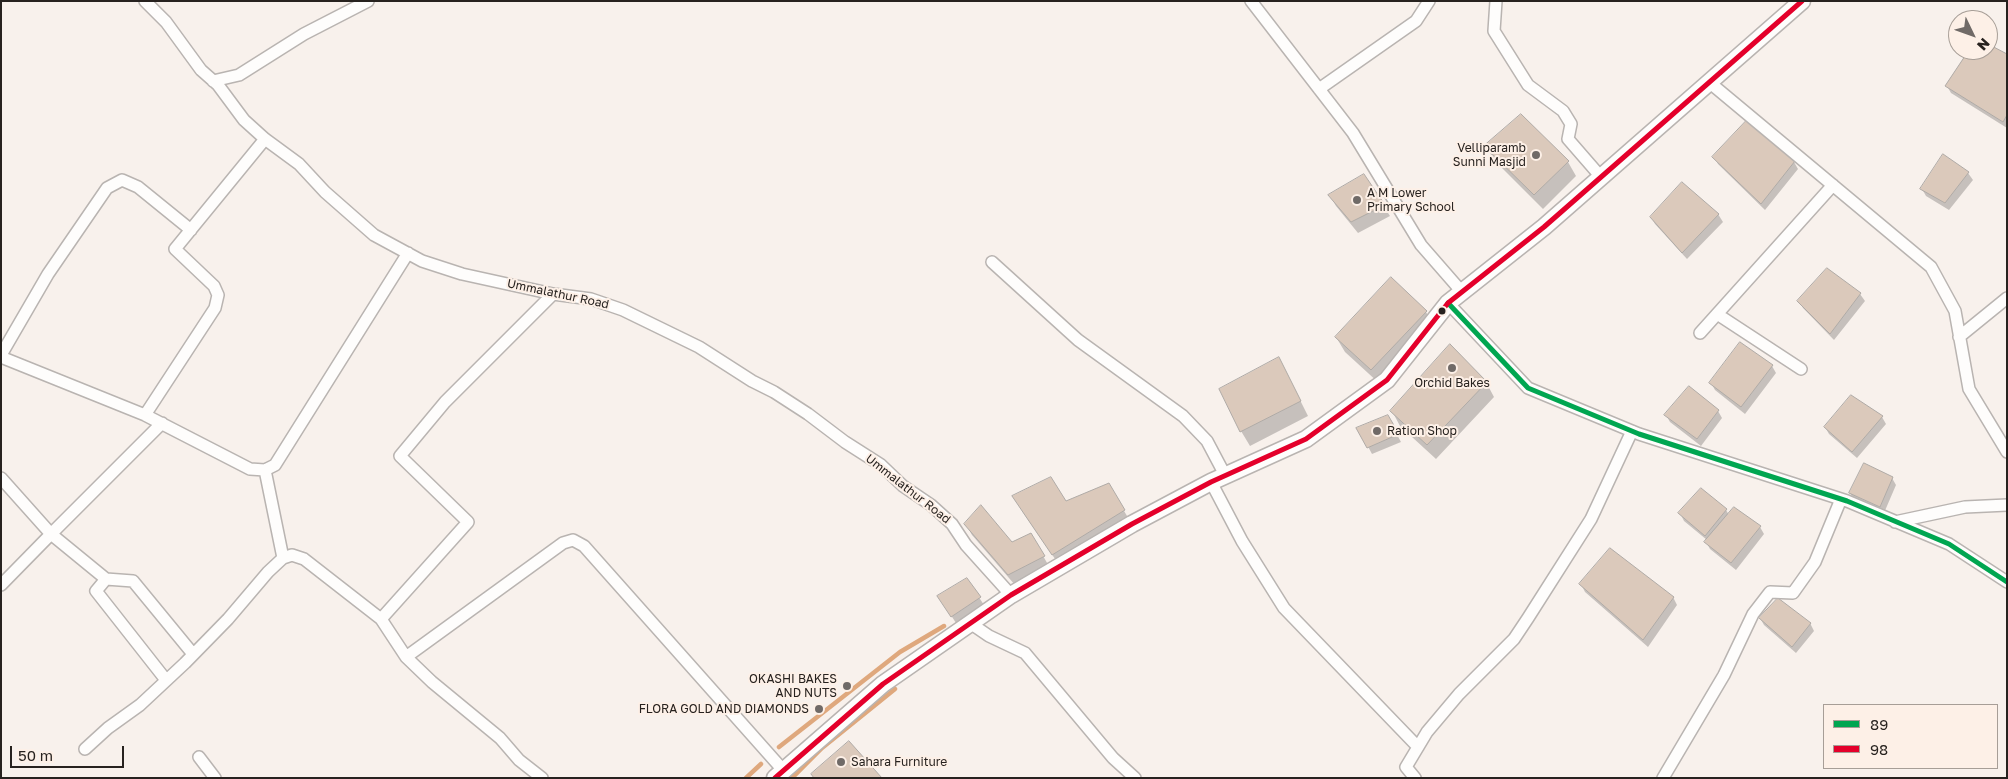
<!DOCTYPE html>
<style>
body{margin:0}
#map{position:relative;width:2008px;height:779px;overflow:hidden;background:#f8f1ec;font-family:"Golos Text",sans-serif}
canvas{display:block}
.frame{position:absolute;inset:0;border:2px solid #27221f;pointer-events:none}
.legend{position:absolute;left:1823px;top:704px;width:175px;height:65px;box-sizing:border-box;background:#fdf0e7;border:1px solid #a79e97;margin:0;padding:6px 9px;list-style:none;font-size:15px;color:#27221f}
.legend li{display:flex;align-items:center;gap:10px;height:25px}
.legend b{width:25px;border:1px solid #a79e97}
.north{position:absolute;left:1948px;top:10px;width:50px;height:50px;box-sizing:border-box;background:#fdf0e7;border:1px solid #a79e97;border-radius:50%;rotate:132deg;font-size:14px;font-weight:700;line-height:20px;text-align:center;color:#27221f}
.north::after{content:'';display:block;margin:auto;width:18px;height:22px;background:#706a67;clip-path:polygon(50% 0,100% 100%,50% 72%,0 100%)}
.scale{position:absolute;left:10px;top:746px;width:114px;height:22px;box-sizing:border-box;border:2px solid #27221f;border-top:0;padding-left:6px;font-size:15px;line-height:18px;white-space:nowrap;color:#27221f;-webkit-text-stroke:4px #fdf0e7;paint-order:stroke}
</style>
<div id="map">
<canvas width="2008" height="779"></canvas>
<div class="frame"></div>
<ul class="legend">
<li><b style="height:6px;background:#00a651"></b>89</li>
<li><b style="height:6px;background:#e4002b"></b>98</li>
</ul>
<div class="north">N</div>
<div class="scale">50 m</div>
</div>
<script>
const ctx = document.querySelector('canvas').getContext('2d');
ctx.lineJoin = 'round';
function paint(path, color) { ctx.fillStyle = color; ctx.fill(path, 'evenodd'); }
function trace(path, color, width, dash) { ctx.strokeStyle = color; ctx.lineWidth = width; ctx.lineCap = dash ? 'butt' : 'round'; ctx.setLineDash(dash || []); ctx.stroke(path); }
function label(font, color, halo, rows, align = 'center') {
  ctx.font = font + ' "Golos Text",sans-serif'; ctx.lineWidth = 4; ctx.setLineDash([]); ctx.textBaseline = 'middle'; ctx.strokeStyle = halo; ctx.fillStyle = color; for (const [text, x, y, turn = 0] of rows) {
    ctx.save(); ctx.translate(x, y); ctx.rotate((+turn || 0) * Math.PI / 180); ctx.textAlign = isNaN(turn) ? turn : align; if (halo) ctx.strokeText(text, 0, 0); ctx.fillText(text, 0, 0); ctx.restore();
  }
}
const shadow = new Path2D(`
 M1988,45L2007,55V128L1951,93L1947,86L1971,50H1988Z
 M1486,146L1568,162L1576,176L1543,209L1494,160Z
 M1943,156L1968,173L1973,180L1949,210L1926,196L1922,189Z
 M1714,157L1794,162L1798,169L1765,210L1718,164Z
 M1364,176L1390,216L1358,233L1336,206L1330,195Z
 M1718,214L1723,222L1687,259L1655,224L1651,217Z
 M1828,269L1860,294L1865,301L1834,340L1803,308L1799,301Z
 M1426,312L1434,327L1380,384L1345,352L1336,337Z
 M1740,344L1772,366L1776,373L1745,414L1715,390L1711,383Z
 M1279,358L1308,416L1250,446L1241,431Z
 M1486,382L1494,397L1436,459L1400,426L1392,411Z
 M1718,411L1722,418L1701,446L1670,422L1666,415Z
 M1387,416L1401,442L1372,454L1358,428Z
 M1882,417L1886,424L1857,458L1829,434L1825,427Z
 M1892,478L1896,485L1884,513L1854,500L1850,493Z
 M1108,484L1133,526L1062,569L1022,511L1065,502Z
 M1726,510L1729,515L1760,527L1764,534L1736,570L1710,549L1706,542L1707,540L1684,521L1680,513Z
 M966,524L1012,544L1031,535L1050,568L1015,585L972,535Z
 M967,579L984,605L956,623L943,603Z
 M1581,584L1673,597L1677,605L1648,647L1585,592Z
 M1760,618L1810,623L1814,631L1796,653L1764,625Z`);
const stream = new Path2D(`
 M779,747L900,652L944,626
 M746,778L761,764
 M792,778L822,748L895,689`);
const building = new Path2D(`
 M1988,44L2007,54V115L2003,122L1945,86L1969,50H1988Z
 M1521,114L1569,161L1534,195L1484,146Z
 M1748,119L1795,161L1761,204L1712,157Z
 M1943,154L1969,172L1945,203L1920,189Z
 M1364,174L1385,205L1351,222L1328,195Z
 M1682,182L1719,214L1682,253L1650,217Z
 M1827,268L1861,293L1830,334L1797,301Z
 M1391,277L1427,311L1371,370L1335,337Z
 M1740,342L1773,365L1741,407L1709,383Z
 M1450,344L1487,382L1427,445L1390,411Z
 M1279,357L1301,401L1240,432L1219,389Z
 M1689,386L1719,410L1697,439L1664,415Z
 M1851,395L1883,416L1852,452L1824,427Z
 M1388,415L1399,434L1367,448L1356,428Z
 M1864,463L1893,477L1880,507L1849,493Z
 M1051,477L1066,501L1109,483L1125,510L1052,555L1012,496Z
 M1701,488L1727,509L1705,536L1678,513Z
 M981,505L1012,542L1031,533L1045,556L1008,575L964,524Z
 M1734,507L1761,526L1731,563L1704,542Z
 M1610,548L1674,597L1643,640L1579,584Z
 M967,578L981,597L951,617L937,596Z
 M1778,598L1811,623L1792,647L1759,618Z
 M849,741L882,778H814L811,774Z`);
const street = new Path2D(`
 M145,1L166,22L201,70L218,85L244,120L265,139L299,164L325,192L374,235L422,261L462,274L553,294L591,299L623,310L699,347L752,381L774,392L808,414L845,442L881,465L903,486L931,505L952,524L966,545L1011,595
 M1251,1L1353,133L1421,245L1462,292
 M1496,1L1494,31L1528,85L1563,111L1571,124L1568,139L1601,177
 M213,81L239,75L304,34L368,1
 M1709,82L1931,267L1955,311L1969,389L2007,452
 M1319,89L1416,21L1429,1
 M992,262L1078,340L1183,416L1207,441L1225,475
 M1448,303L1528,388L1639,434L1847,501L1949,544L2007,582
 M1717,314L1801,369
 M1700,333L1833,185
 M1959,337L2007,298
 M1,355L48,274L107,188L122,180L138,187L191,230
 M1,357L145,415L250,469L265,470L275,465L408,253
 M145,415L215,308L218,295L214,286L175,249L265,139
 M265,470L283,558
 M1,478L51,534L1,585
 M1211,482L1242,541L1284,608L1418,747
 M1895,522L1965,507L2007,505
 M106,579L51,534L162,423
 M381,619L468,522L400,456L445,402L553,294
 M970,623L989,636L1025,653L1113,758L1135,778
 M406,657L563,543L573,540L584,546L783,770
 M166,680L96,591L106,579L133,581L193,654
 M85,749L108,728L140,705L185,663L228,619L268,572L283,558L292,555L304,559L381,619L406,657L432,682L500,738L519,760L542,778
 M199,757L215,778
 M1415,778L1406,767L1427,732L1459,694L1514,639L1528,618L1591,519L1632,431
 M1663,778L1724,675L1753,614L1770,592L1793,593L1815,562L1841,499`);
const secondary = new Path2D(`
 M775,778L883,684L1011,595L1132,524L1211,482L1306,439L1387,380L1448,303L1544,227L1802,1`);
const bus1 = new Path2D(`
 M1448,303L1528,388L1639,434L1847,501L1949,544L2007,582`);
const bus2 = new Path2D(`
 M775,778L883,684L1011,595L1132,524L1211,482L1306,439L1387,380L1448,303L1544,227L1802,1`);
const markers = [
 [1536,155,5,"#706a67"],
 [1357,200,5,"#706a67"],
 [1442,311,4.5,"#27221f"],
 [1452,368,5,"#706a67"],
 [1377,431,5,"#706a67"],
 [847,686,5,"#706a67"],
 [819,709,5,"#706a67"],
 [841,762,5,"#706a67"]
];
const poiNames = [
 ["Velliparamb",1526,148],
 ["Sunni Masjid",1526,162],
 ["A M Lower",1367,193,"left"],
 ["Primary School",1367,207,"left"],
 ["Orchid Bakes",1452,383,"center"],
 ["Ration Shop",1387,431,"left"],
 ["OKASHI BAKES",837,679],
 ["AND NUTS",837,693],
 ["FLORA GOLD AND DIAMONDS",809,709],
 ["Sahara Furniture",851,762,"left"]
];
const streetNames = [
 ["Ummalathur Road",558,294,12],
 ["Ummalathur Road",908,489,38]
];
paint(shadow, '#0003');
trace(stream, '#dfa87d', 4.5);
paint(building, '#dbc9bb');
trace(building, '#afaaa6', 1);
trace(street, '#b9b4b1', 14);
trace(secondary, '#b9b4b1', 19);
trace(street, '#fefdfc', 11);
trace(secondary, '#fefdfc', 16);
trace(bus1, '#00a651', 5);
trace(bus2, '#e4002b', 5);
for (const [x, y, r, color] of markers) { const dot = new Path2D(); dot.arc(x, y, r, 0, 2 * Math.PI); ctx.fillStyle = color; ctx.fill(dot); trace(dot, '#fdf0e7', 2); }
label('12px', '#27221f', '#fdf0e7', poiNames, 'right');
label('12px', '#27221f', '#fdf0e7', streetNames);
</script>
